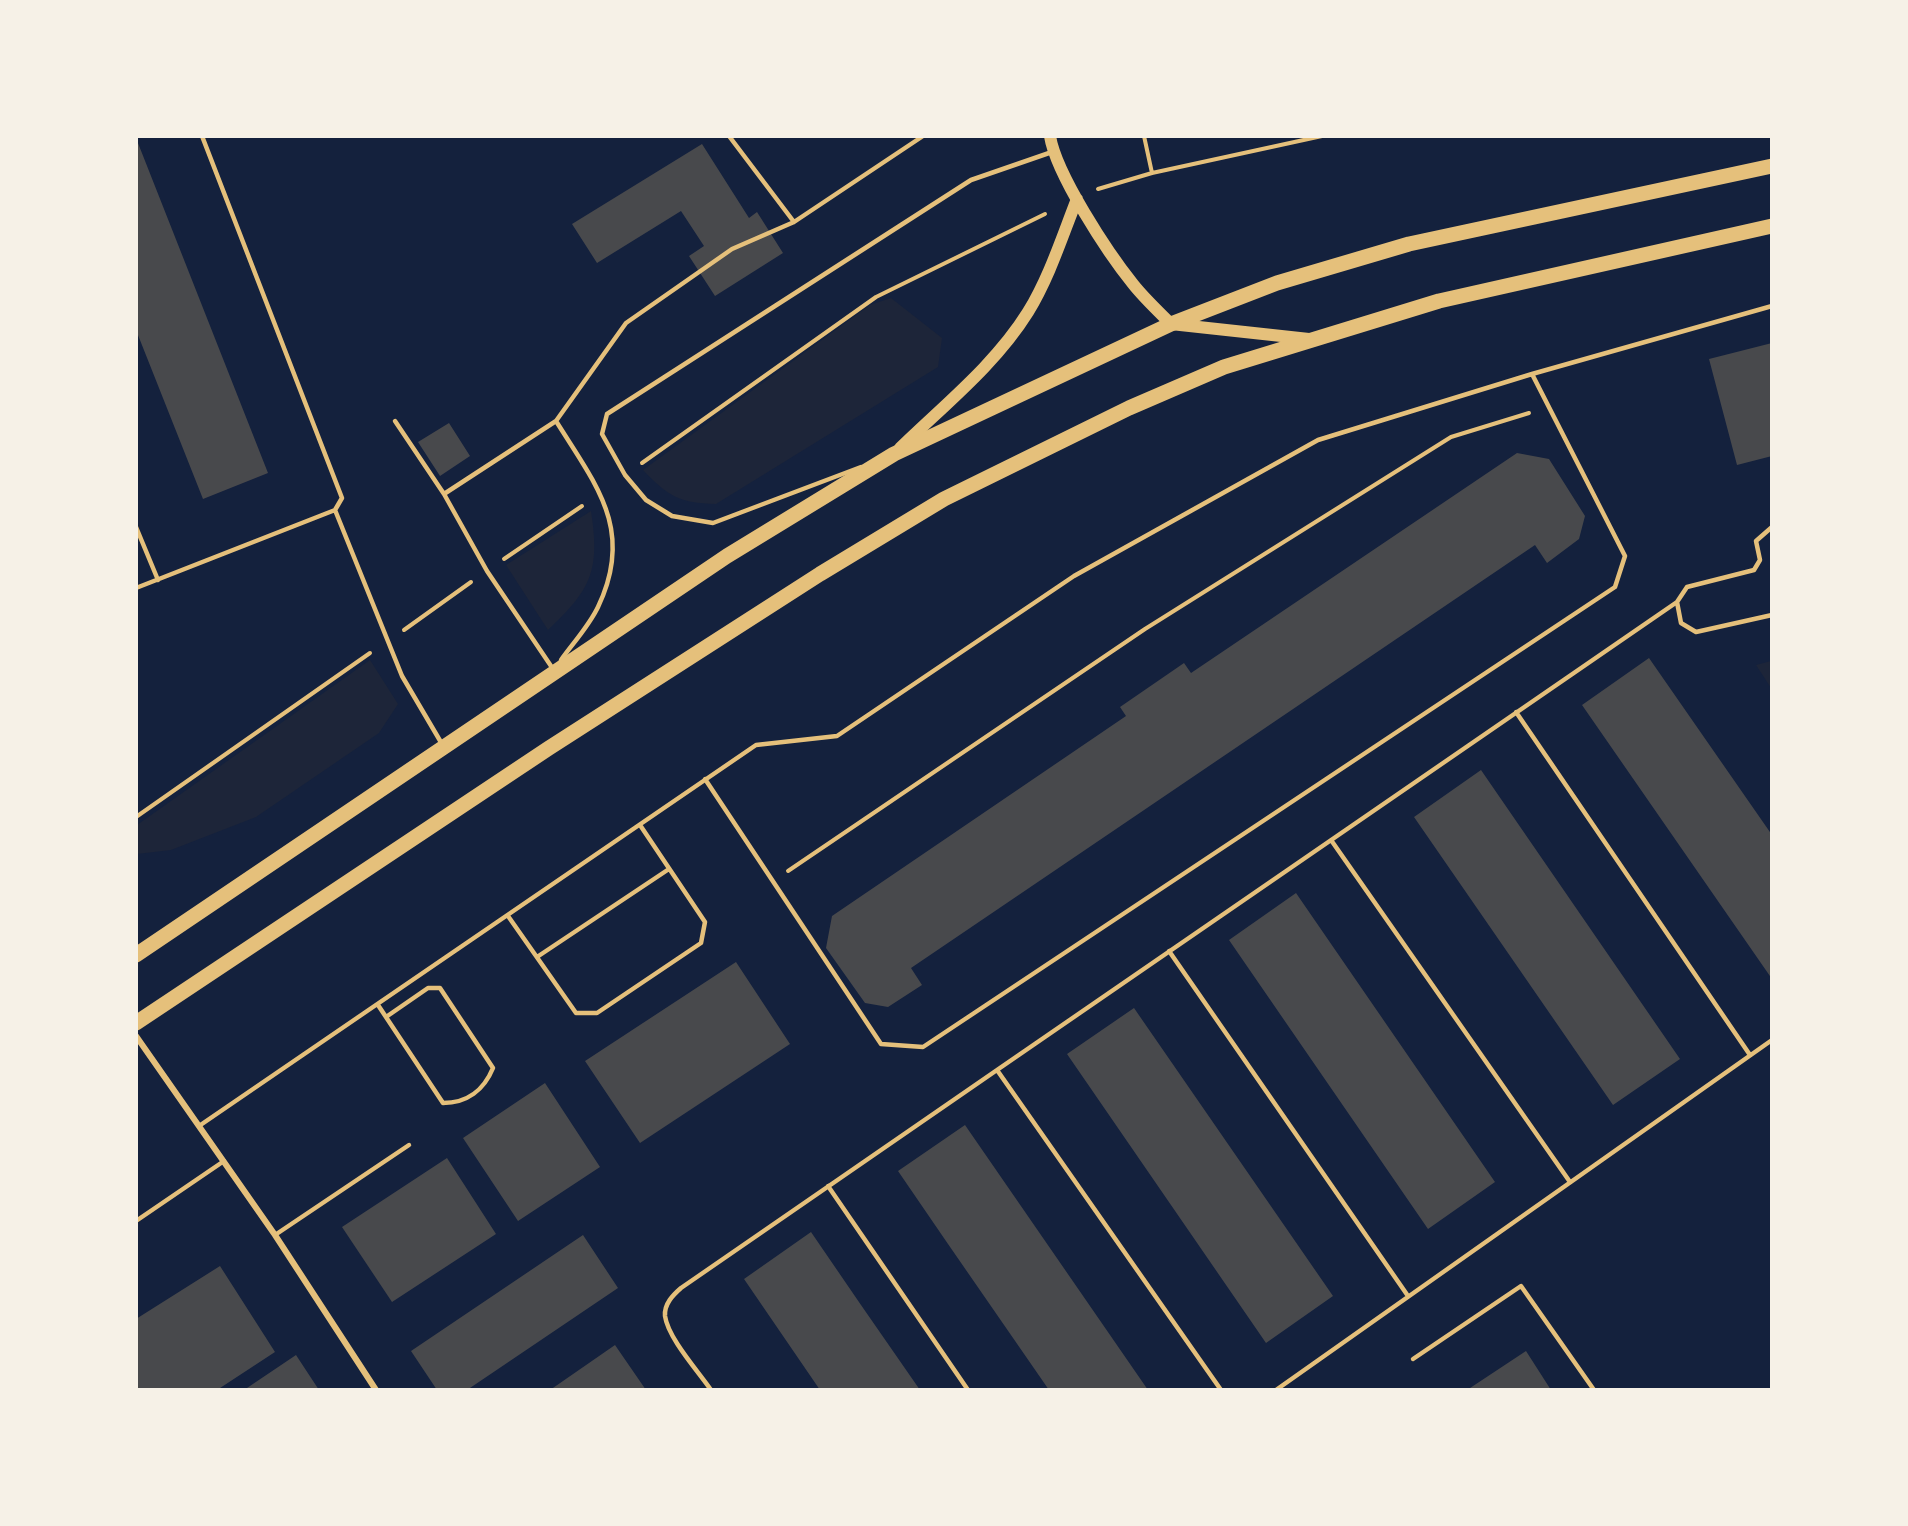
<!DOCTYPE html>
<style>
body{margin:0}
#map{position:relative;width:1908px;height:1526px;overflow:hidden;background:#14213d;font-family:"Roboto Condensed",sans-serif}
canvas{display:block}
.frame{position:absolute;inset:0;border:138px solid #f6f1e7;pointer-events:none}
</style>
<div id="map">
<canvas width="1908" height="1526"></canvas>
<div class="frame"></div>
</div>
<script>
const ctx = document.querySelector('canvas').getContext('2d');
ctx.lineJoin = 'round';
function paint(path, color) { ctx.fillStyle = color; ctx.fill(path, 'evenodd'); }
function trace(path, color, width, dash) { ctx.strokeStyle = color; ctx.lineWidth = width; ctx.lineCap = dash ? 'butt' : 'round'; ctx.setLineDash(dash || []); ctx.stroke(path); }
const green = new Path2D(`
 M891,298L942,338L938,367L716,504C679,503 668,496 643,470L870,305Z
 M591,511C600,570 592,589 548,630L506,565Z
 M370,660L398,704L379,733L256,817L171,850L137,854V825Z
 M1771,661H1772L1771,688L1756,665Z`);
const building = new Path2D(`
 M136,138L268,473L203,499L136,330Z
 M702,144L749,218L757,212L783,253L715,296L689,256L704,246L681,211L597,263L572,224Z
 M1772,343V456L1737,465L1709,359Z
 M449,423L470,456L440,476L418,442Z
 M1517,453L1549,459L1585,516L1579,539L1547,563L1535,545L911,968L922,985L888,1007L865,1003L826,948L832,916L1126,716L1120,707L1184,663L1191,673Z
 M1649,658L1772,835V979L1582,705Z
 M1481,770L1680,1059L1613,1105L1414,817Z
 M1296,893L1495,1182L1428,1229L1229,940Z
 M736,962L790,1044L640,1143L585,1061Z
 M1134,1008L1333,1296L1266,1343L1067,1054Z
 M545,1083L600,1167L518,1221L463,1138Z
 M965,1125L1148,1390H1049L948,1244L898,1171Z
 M447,1158L496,1234L392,1302L342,1227Z
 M811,1232L861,1305L920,1390H820L744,1279Z
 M583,1235L618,1288L467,1390H437L411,1351Z
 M220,1266L275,1352L217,1390H136V1319Z
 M615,1345L646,1390H550Z
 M1526,1351L1551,1390H1467Z
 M296,1355L319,1390H244Z`);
const path = new Path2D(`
 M1144,136L1152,173
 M1098,189L1152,173L1322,136
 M642,463L876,297L1045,214
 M504,559L582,506
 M404,630L471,582
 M136,817L370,653
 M788,871L1145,629L1451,437L1529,413`);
const service = new Path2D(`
 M729,136L794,222
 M395,421L444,494L487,571L553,669
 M861,467L713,523L672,516L646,500L625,475L602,434L607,414L971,180L1052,152
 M444,494L556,421
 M335,510L402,676L442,744
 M136,527L158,580
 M1772,527L1756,541L1760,560L1754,570L1687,587L1677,602L1681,623L1696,632L1772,615
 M136,588L335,510L342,498L202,136
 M561,660C573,643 589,626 598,607C635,530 596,485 556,421L626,323L732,249L794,222L923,136
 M1516,712L1750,1055
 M705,779L881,1044L923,1047L1615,587L1625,556L1532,374
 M1331,840L1570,1182
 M508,916L576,1013H597L701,943L705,922L640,825
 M1169,951L1408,1296
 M537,957L669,869
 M378,1005L443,1103C467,1103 484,1090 493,1068L440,988H428L386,1017
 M199,1126L756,745L837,736L1074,576L1318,440L1532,374L1772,306
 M828,1186L968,1390
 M136,1221L224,1161
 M275,1235L409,1145
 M1413,1359L1521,1286L1594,1390
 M711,1390C698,1371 668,1338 665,1316C664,1304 673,1295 681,1288L997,1070
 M1221,1390L997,1070L1677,602
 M1276,1390L1772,1040`);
const minor = new Path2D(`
 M136,1036L275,1235L376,1390`);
const secondary = new Path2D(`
 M1050,136C1056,174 1108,253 1133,284C1144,298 1158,311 1171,324L1309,339
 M900,448C944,405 995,365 1028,312C1049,278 1062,237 1077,199`);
const primary = new Path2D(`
 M136,955L727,556L894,454L1171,324L1277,283L1409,244L1772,166
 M136,1023L549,748L820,574L944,499L1129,408L1224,367L1439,301L1772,226`);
paint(green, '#1d2539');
paint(building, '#48494c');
trace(path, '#e5c07b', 4);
trace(service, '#e5c07b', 4.5);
trace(minor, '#e5c07b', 6);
trace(secondary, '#e5c07b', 12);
trace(primary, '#e5c07b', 15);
</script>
